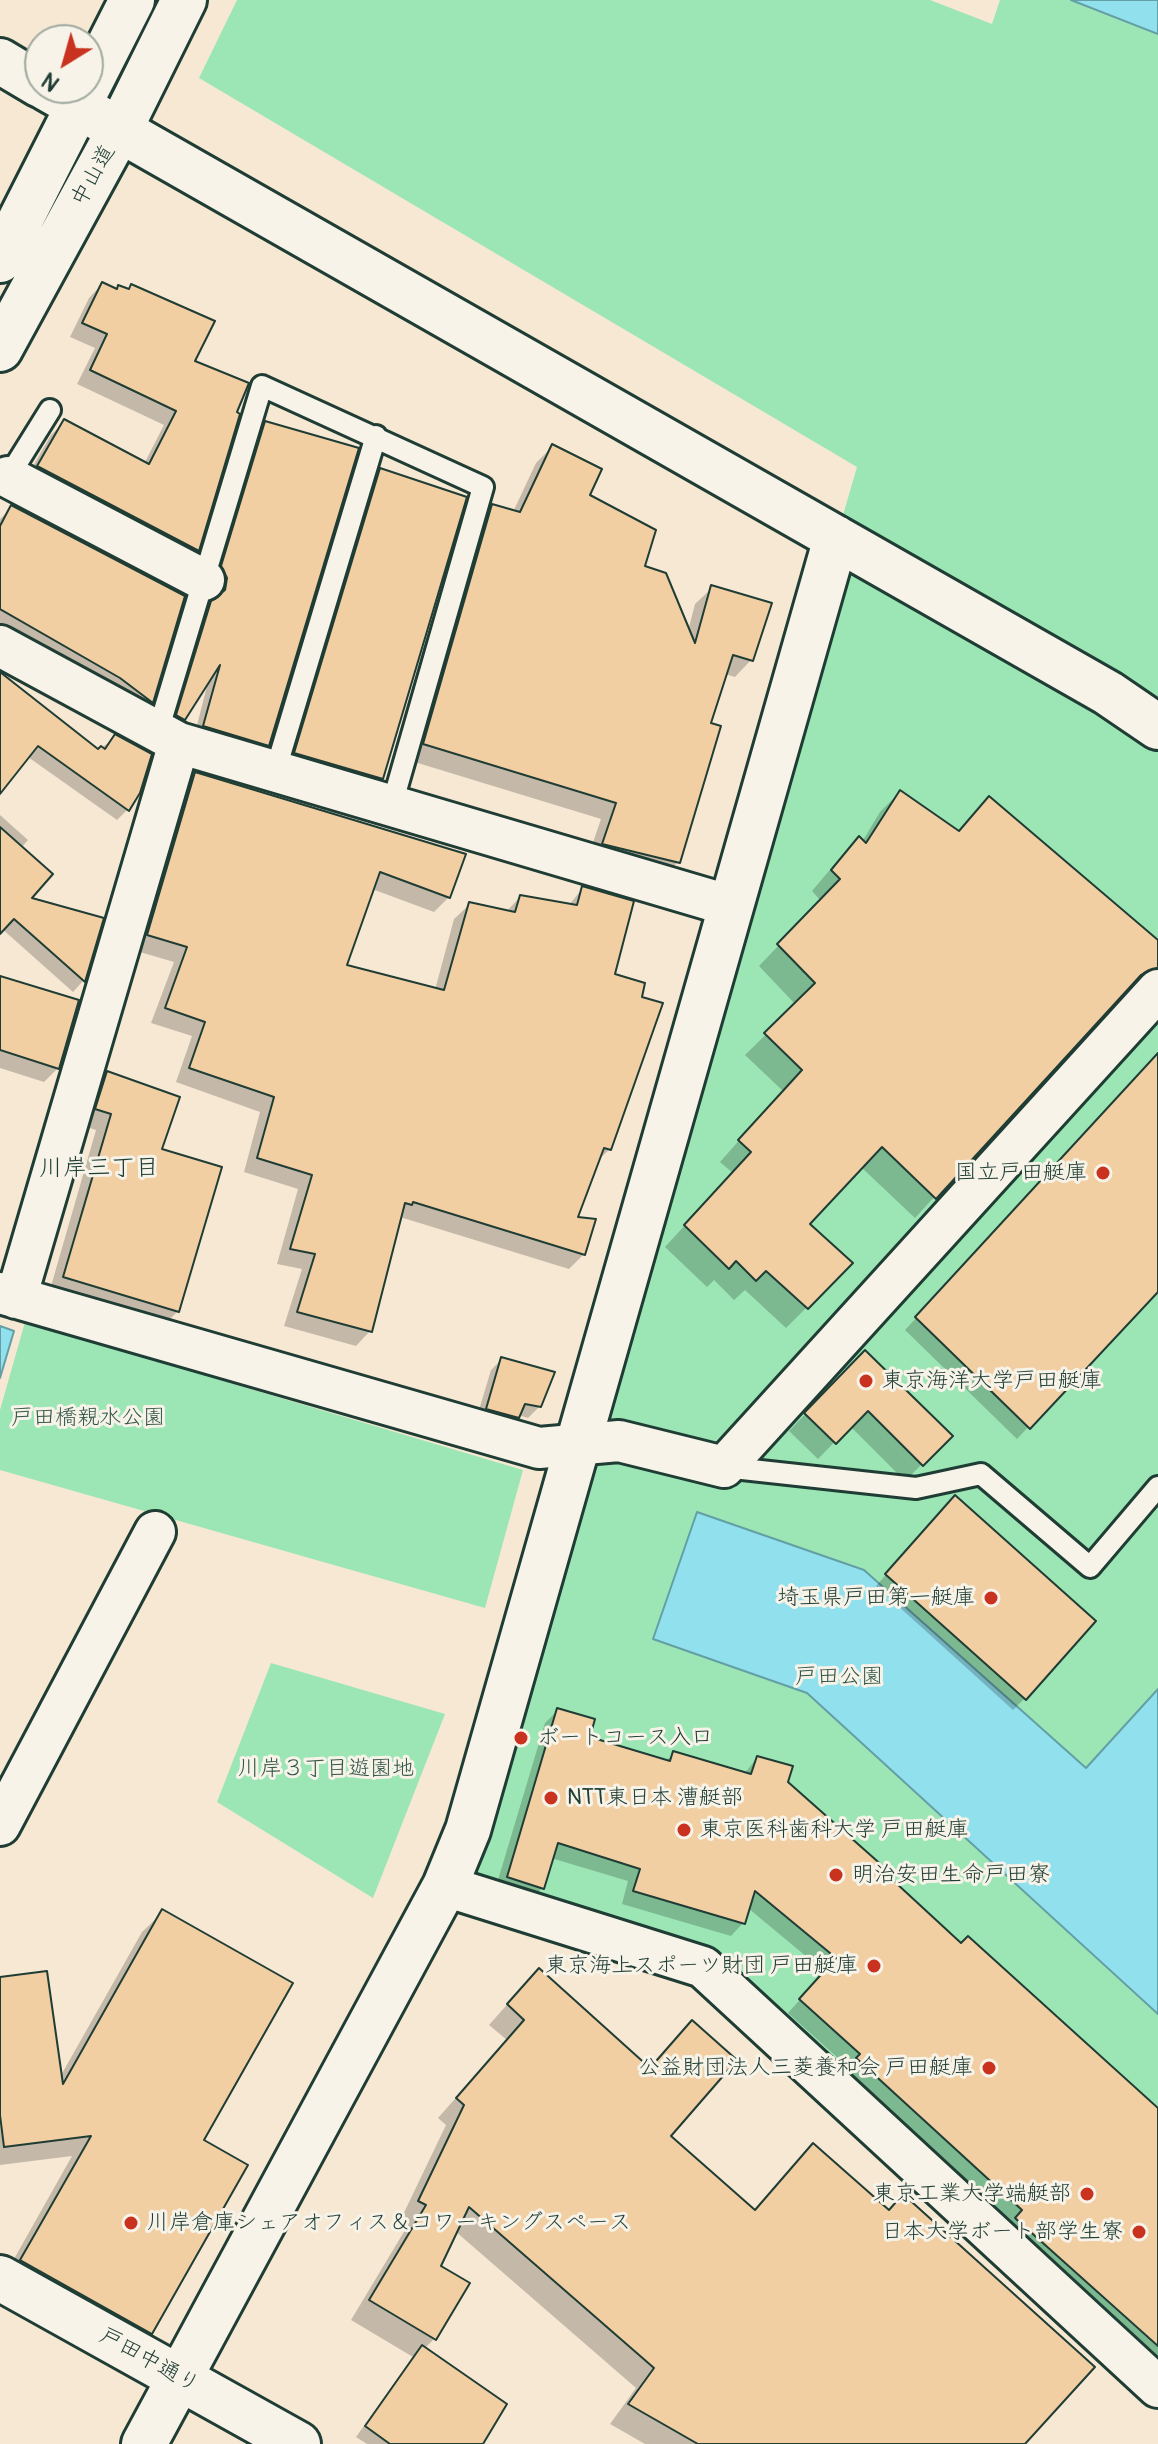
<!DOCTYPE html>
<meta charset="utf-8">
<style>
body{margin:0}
#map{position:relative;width:1158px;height:2444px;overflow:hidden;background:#f6e8d3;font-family:Pangolin,sans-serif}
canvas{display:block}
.north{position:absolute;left:24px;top:24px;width:80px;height:80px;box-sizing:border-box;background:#f7f3e8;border:2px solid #a1aaa0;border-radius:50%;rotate:217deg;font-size:22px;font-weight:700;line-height:32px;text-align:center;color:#1f3d34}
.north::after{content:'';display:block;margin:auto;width:28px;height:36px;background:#c8321e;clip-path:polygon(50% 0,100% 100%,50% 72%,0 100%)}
</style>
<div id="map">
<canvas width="1158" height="2444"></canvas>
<div class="north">N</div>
</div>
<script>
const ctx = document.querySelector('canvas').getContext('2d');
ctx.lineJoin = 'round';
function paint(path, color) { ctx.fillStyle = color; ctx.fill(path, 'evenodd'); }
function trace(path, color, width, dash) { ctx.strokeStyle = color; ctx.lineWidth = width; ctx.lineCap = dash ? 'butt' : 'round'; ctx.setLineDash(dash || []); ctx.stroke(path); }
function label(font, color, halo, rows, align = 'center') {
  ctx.font = font + ' Pangolin,"Klee One",sans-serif'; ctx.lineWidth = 6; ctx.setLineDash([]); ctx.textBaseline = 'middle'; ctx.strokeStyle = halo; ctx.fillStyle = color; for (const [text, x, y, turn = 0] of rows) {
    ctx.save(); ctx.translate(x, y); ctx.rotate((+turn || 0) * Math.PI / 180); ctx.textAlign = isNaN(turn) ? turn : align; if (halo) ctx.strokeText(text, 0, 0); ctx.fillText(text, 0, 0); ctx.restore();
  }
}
const green = new Path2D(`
 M237,0H930L992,24L1000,0H1158V2384L703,1967L445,1886L857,467L199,78Z
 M25,1322L523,1470L485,1608L0,1470V1410Z
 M271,1663L445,1714L373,1898L217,1802Z`);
const water = new Path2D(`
 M1071,0H1158V34Z
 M0,1326L14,1331L0,1378Z
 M697,1512L864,1570L1086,1768L1158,1689V2014L807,1693L653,1639Z`);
const shadow = new Path2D(`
 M102,284L193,362L238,415L197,550L184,563L25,480L51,435L64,422L144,464L164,425L77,384L95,348L70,337L89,298Z
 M266,423L268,745L256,756L194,737L208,682L184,719L173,730L166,727L200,615L215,601L217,590L211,578L254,434Z
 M552,447L688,631L695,604L712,588L751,660L735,677L725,674L709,725L679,861L662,878L587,860L601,819L408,760L476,523L492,506L513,512L536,463Z
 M380,471L381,778L370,789L284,764L369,482Z
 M12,507L183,597L151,702L140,712L0,627V519Z
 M0,688L98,751L115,737L128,809L117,820L28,757L0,790Z
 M195,774L449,897L434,912L372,889L345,966L435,990L454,919L469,905L506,912L520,897L568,906L583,888L612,975L610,1149L596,1162L575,1218L584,1254L569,1269L400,1217L370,1331L356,1346L284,1326L302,1269L277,1264L298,1189L244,1172L260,1112L176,1082L192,1036L151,1023L174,962L133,950L180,789Z
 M900,792L957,833L989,799L1158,942V966L1136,987L1121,993L915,1218L861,1167L807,1224L851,1263L786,1328L745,1290L734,1300L714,1280L707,1287L665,1247L733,1173L720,1162L783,1091L745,1055L796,1005L759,966L821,901L812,891L839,859L859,839L862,842L880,812Z
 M0,815L28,840L21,848L28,899L101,920L83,981L73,992L0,927Z
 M0,978L58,1068L44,1082L0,1068Z
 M1158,1055V1289L1017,1439L905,1330Z
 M107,1073L159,1151L178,1311L162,1327L49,1293L96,1130L81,1125L91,1089Z
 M865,1352L950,1436L905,1481L850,1426L818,1459L789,1431Z
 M502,1359L540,1406L528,1418L518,1415L506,1429L476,1420L491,1370Z
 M944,1509L1024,1699L1013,1710L876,1586Z
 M558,1710L587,1739L665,1762L673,1754L744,1774L757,1758L961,1946L1158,2111V2371L845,2072L849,2068L788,2013L825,1972L748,1908L743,1923L731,1936L622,1904L628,1881L551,1858L542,1888L530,1900L495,1890L545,1723Z
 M163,1912L201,2140L150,2333L130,2353L1,2282L72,2156L0,2165V1979L60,2077L142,1932Z
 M520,1990L649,2069L692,2022L668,2136L753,2211L813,2146L1022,2444H645L610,2424L636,2388L455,2231L438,2267L434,2339L424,2349L481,2444H367L356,2437L413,2357L351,2320L408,2225L400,2221L446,2125L438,2118L507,2040L489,2025Z`);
const building = new Path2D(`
 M102,282L117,289L118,285L129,289L131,284L215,321L195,361L249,383L237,412L240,414L199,551L37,466L64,419L149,464L176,411L90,370L107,334L82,323Z
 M265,421L359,448L269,746L203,726L220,665L185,720L176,715L211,601L225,590L227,578L221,566Z
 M552,444L602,469L590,495L656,530L645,566L666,573L695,643L711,585L772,603L753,661L733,655L711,723L721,726L680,863L602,844L616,803L423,744L492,504L520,512Z
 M380,468L467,497L383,779L294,753Z
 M11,505L185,596L153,703L120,678L0,609V526Z
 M0,672L98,749L101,746L105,749L115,734L152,754L140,793L129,811L38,746L0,794Z
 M195,772L466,854L450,898L380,872L347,965L444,990L469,902L515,912L520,895L577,905L582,886L634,901L615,974L645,983L642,997L663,1003L611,1150L604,1148L578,1217L596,1219L585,1255L413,1202L412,1205L405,1203L372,1332L297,1312L315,1254L290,1249L312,1175L257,1158L274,1097L189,1068L205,1022L165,1008L187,947L147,935Z
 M900,790L959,831L989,796L1158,940V968L1141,975L936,1199L882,1147L810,1224L853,1263L808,1309L766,1271L756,1281L736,1261L729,1269L684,1225L751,1152L738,1140L802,1070L764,1033L815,983L777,944L840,879L831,870L859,836L866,843Z
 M0,827L53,874L32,898L104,918L85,982L14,919L0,934Z
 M0,976L79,1000L59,1069L0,1050Z
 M1158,1053V1292L1030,1429L915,1317Z
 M107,1071L180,1097L162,1149L222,1167L179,1312L63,1277L111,1114L95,1109Z
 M865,1350L953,1436L923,1466L868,1411L836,1444L804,1413Z
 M501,1357L555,1372L541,1407L525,1404L519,1418L486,1409Z
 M955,1495L1096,1621L1026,1700L885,1574Z
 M557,1708L595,1719L590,1737L670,1761L673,1751L751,1774L757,1756L793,1766L788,1782L885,1868L883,1871L961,1943L968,1936L1158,2108V2346L1015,2218L1022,2210L856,2058L860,2054L799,1999L836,1958L755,1891L745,1924L633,1891L640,1869L558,1843L544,1889L507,1877Z
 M162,1909L293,1983L204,2140L248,2165L152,2334L20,2260L91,2136L4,2147L0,2115V1977L47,1971L63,2084Z
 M539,1968L650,2068L692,2020L737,2060L671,2136L755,2210L813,2143L889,2210L903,2194L1095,2367L1025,2444H698L628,2404L654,2368L469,2207L441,2266L470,2283L436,2340L369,2300L426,2205L418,2201L464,2105L456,2098L524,2020L507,2004Z
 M422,2345L507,2404L483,2444H390L365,2426Z`);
const service = new Path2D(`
 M4,484L50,410
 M158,731L262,386L483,487L391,808
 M275,772L376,436
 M724,1467L916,1488L981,1474L1090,1567L1158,1487`);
const minor = new Path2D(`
 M8,477L204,580
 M0,646L179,743L731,906
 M0,1293L539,1448L619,1441L724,1467L1158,990
 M16,1298L179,743
 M0,1825L155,1532
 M445,1886L703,1967L1158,2387`);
const tertiary = new Path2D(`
 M0,61L40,85
 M46,88L1108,693L1158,727
 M0,2278L298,2444
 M144,2444L445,1886L468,1830L836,538`);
const trunk = new Path2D(`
 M0,260L132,0
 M0,349L120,129L184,0`);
const markers = [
 [1103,1173,8,"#c8321e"],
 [866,1381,8,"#c8321e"],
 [991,1598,8,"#c8321e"],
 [521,1738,8,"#c8321e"],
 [551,1798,8,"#c8321e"],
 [684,1830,8,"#c8321e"],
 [836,1875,8,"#c8321e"],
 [874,1966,8,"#c8321e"],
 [989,2068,8,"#c8321e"],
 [1087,2194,8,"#c8321e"],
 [131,2223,8,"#c8321e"],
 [1139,2232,8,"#c8321e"]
];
const streetNames = [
 ["中山道",94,176,-61],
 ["戸田中通り",149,2361,29]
];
const poiNames = [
 ["国立戸田艇庫",1087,1173],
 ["東京海洋大学戸田艇庫",882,1381,"left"],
 ["埼玉県戸田第一艇庫",975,1598],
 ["ボートコース入口",537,1738,"left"],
 ["NTT東日本 漕艇部",567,1798,"left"],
 ["東京医科歯科大学 戸田艇庫",700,1830,"left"],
 ["明治安田生命戸田寮",852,1875,"left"],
 ["東京海上スポーツ財団 戸田艇庫",858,1966],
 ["公益財団法人三菱養和会 戸田艇庫",973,2068],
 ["東京工業大学端艇部",1071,2194],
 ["川岸倉庫シェアオフィス＆コワーキングスペース",147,2223,"left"],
 ["日本大学ボート部学生寮",1123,2232]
];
const parkNames = [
 ["戸田橋親水公園",88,1418],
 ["戸田公園",839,1677],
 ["川岸３丁目遊園地",326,1769]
];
const neighbourhoodNames = [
 ["川岸三丁目",99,1169]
];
paint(green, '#9ce6b5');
paint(water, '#91e0ee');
trace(water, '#639fa4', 2);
paint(shadow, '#0003');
paint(building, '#f2cea3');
trace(building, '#1f3d34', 2);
trace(service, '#1f3d34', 26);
trace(minor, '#1f3d34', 46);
trace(tertiary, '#1f3d34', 50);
trace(trunk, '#1f3d34', 50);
trace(service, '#f7f3e8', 20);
trace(minor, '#f7f3e8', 40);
trace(tertiary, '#f7f3e8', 44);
trace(trunk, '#f7f3e8', 44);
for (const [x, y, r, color] of markers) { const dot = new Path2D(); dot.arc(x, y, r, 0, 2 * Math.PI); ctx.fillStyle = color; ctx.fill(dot); trace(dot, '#f7f3e8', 3); }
label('22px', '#1f3d34', '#f7f3e8', streetNames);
label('22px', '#1f3d34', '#f7f3e8', poiNames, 'right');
label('22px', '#325647', '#f7f3e8', parkNames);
label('24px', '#1f3d34', '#f7f3e8', neighbourhoodNames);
</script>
